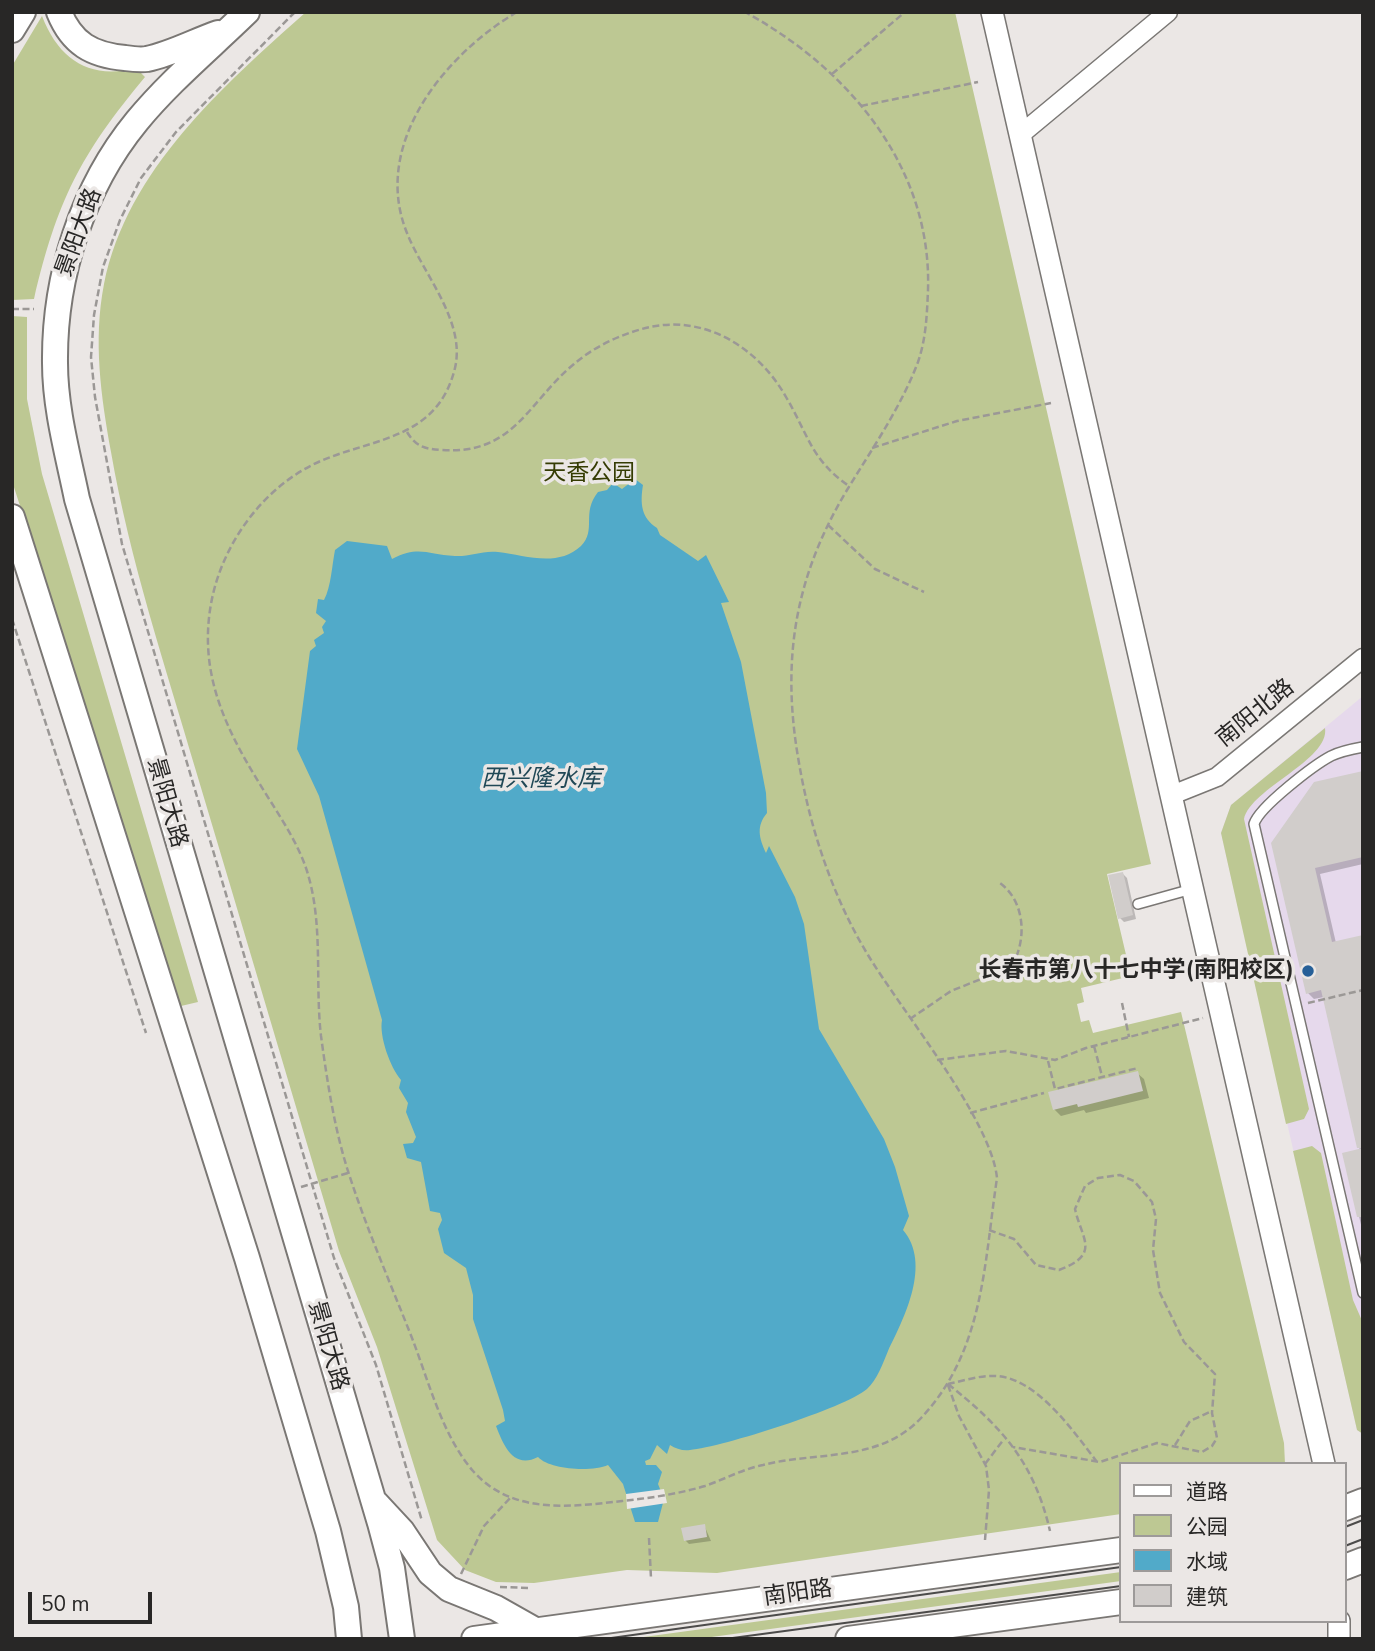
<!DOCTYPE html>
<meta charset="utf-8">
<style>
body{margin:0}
#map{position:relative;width:1375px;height:1651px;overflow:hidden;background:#ebe7e5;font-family:"Nunito Sans","Noto Sans SC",sans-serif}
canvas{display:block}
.frame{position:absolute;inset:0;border:14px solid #282726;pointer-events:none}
.legend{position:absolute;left:1119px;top:1462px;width:228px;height:161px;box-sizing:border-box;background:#ebe7e5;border:2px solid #9d9a99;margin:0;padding:9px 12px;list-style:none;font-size:21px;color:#282726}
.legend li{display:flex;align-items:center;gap:14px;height:35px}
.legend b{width:35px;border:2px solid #9d9a99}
.scale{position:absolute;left:28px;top:1592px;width:124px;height:32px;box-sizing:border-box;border:4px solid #282726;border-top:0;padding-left:9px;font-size:21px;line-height:24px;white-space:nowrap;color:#282726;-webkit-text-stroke:5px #ebe7e5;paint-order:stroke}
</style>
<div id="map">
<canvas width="1375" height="1651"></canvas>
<div class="frame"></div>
<ul class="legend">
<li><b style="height:9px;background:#fff"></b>道路</li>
<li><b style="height:19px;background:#bdc893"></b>公园</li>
<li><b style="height:19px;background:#51aac9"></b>水域</li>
<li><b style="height:19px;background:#d1cdcb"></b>建筑</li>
</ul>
<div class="scale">50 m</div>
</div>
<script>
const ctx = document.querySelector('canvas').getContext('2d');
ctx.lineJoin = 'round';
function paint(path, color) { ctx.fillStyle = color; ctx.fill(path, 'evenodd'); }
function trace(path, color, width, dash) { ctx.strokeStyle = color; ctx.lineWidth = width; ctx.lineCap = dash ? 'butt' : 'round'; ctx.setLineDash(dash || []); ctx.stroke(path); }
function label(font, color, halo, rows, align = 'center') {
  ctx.font = font + ' "Nunito Sans","Noto Sans SC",sans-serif'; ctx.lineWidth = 7; ctx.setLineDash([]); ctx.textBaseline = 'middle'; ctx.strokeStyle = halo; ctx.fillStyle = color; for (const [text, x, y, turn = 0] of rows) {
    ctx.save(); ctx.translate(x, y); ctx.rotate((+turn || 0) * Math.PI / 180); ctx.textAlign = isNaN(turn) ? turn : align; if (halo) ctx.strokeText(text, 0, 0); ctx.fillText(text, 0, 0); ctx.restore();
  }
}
const education = new Path2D(`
 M1363,696V1434L1357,1430L1221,833L1231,805Z`);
const green = new Path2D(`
 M306,12H955L1151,864L1107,874L1131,976L1081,988L1084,1002L1077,1004L1081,1022L1089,1020L1093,1033L1181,1012L1284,1443L1285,1464H1121V1514L717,1573L627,1570L534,1583L496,1582L465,1570L437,1540L377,1347L339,1251C291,1091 244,931 196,771C165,665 130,561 111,452C101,396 93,341 104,284C127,170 223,86 306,12Z
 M42,16C59,60 90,80 136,68L145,77C80,155 57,201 34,299L12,300V66Z
 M12,316L27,317V399L42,474L198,1002L181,1006L12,481Z
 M1325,728C1330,760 1251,788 1244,819L1309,1109L1304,1119L1286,1124L1221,833L1231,805Z
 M1312,1146L1321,1153L1353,1300L1363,1323V1434L1357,1430L1293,1151Z
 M1121,1572V1581L697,1639H629Z`);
const water = new Path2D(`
 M635,479L643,485C640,503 641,518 657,528L660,535L698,561L706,555L729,602L721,603L741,662L766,793L767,813C756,826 759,838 766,853L769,846L795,897L804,924L819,1029L884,1139L895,1167L909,1216L903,1230C932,1264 904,1318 888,1351C883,1363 877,1380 867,1389C845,1408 722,1447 690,1450C683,1451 676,1449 670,1445L667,1454L657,1445L650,1459L645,1461L646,1465H656L662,1472L658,1484L664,1499L658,1522H635L623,1484L608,1465C592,1472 550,1470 538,1457C513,1470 503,1444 496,1426L505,1421L503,1410L473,1319V1295L466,1268L444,1253L438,1229L442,1220L440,1213L430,1211L421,1162L407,1158L403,1144L413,1143L416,1137L406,1112L408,1103L399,1088L401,1080C390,1067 379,1036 382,1020L319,796L297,749L310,651L316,646L314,640L324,633L322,627L326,621L316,613L318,599L324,600C331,587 332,565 335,550L347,541L387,546L392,559C420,545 427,555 455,556C469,557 483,550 498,552C525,555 557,568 581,546C597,530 581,513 598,492L607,490L613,483L622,489Z`);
const pier = new Path2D(`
 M664,1489L667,1503L627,1509L626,1494Z`);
const shadow = new Path2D(`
 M1363,772V864L1320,874L1336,943L1363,937V1233L1344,1154L1360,1151L1324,997L1314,999L1308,993L1273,844Z
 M1123,874L1127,878L1136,919L1124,922L1120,918Z
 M1137,1073L1144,1079L1149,1098L1086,1113L1084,1110L1061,1116L1054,1109Z
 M704,1525L711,1541L689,1544L685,1540Z`);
const building = new Path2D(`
 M1363,771V857L1315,868L1332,942L1363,935V1148H1357L1321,990L1306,994L1271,843L1314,782Z
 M1123,872L1133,915L1118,919L1108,875Z
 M1138,1071L1143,1091L1078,1107L1077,1104L1053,1110L1048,1092Z
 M1363,1148V1217H1357L1342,1153Z
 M705,1524L707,1537L684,1541L681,1528Z`);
const path = new Path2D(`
 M295,12L176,132L141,178L120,220L103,267L94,315L91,357L95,397L122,544L334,1258L376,1365L422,1521
 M517,12C444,55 371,145 407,233C423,274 466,321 455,368C438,438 376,438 323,460C263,485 219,547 210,610C199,684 233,742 271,802C286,826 302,851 309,878C323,929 315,984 321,1036C327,1080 334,1126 347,1168C365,1225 390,1282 412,1338C429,1382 442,1435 473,1471C512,1515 570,1507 622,1501C650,1498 678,1494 705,1486C725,1479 743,1469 763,1465C817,1451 880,1463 922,1417C984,1350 984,1264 997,1178C991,1119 901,1010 868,955C833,898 810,828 799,763C781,662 794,578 847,490C872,449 901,407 918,362C926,339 927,314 928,290C932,167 848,68 745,12
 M832,74L905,12
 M861,106L978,82
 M12,309H34
 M407,432C416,447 425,449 442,450C514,455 528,402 574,364C595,346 623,333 650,327C707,315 759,349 786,397C808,434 811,460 849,486
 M872,448L957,421L1051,403
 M828,525L875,569L924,592
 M12,619L146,1033
 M1122,1003L1129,1037
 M1308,1003L1363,990
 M910,1019L951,991L1011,967C1027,942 1026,902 1000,883
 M1094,1046L1102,1076
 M937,1060L1006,1051L1055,1060L1086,1048L1203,1018
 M1048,1061L1055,1089L1138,1068
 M970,1113L1044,1093
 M301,1187L348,1173
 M989,1230L1014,1239L1036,1265L1059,1270C1101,1254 1082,1240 1075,1209L1085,1186L1098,1178L1120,1175L1134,1181L1152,1202L1156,1219L1153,1250L1160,1293L1184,1342L1215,1374L1212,1413L1217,1438L1212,1446L1202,1452L1157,1443L1100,1462L1013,1447
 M948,1384C963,1381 980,1375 996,1376C1037,1378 1074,1432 1097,1462
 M948,1384C1002,1427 1034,1462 1050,1531
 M948,1385L959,1416L986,1466L989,1490L985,1540
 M1175,1445L1190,1421L1212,1411
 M985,1464L1004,1439
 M649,1538L651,1578
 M461,1574L484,1526L512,1496
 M500,1587L529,1588`);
const service = new Path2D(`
 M1363,747C1352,749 1341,751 1331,756C1314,765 1259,807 1254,824L1363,1293
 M1138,904L1192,889`);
const minor = new Path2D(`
 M1020,135L1168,12
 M1172,795L1217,777L1363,658`);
const tertiary = new Path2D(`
 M992,12L1324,1464
 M1339,1621V1639`);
const secondary = new Path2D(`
 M59,12C72,44 92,55 125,58C132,59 140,60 147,59C171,54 195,41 218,33
 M247,12C210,48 170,81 137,121C82,188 54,277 55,363C55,409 68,455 77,499L380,1523L392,1568L402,1639
 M12,30L23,12
 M12,517L247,1258L328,1531L346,1607L349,1639
 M376,1503L402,1531L430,1573L449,1589L496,1608L535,1630
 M1345,1508L1363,1501
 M1345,1567L1363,1560
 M474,1639L1121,1550
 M848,1639L1121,1602`);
const tram = new Path2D(`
 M1345,1527L1363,1520
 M1345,1546L1363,1539
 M604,1639L1121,1567
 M725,1639L1121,1586`);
const markers = [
 [1308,971,7,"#276098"]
];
const streetNames = [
 ["景阳大路",80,233,-70],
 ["南阳北路",1256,714,-39],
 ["景阳大路",166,803,74],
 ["景阳大路",327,1346,74],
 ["南阳路",798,1594,-8]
];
const parkNames = [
 ["天香公园",589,474]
];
const poiNames = [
 ["长春市第八十七中学(南阳校区)",1294,971]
];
const waterNames = [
 ["西兴隆水库",541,780]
];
paint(education, '#e6d9ec');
paint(green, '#bdc893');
paint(water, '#51aac9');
paint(pier, '#ebe7e5');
paint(shadow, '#0003');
paint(building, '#d1cdcb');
trace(service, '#7a7774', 12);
trace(minor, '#7a7774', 21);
trace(tertiary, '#7a7774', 24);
trace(secondary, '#7a7774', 28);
trace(path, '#9b9896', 2.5, [7, 3.5]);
trace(service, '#fff', 9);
trace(minor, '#fff', 18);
trace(tertiary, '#fff', 21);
trace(secondary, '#fff', 24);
trace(tram, '#4c4b4a', 2);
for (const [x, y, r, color] of markers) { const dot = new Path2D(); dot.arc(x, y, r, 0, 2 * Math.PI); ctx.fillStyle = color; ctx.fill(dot); trace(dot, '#ebe7e5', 2.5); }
label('23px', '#282726', '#ebe7e5', streetNames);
label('23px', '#353c03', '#ebe7e5', parkNames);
label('bold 23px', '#282726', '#ebe7e5', poiNames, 'right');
label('italic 24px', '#204856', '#ebe7e5', waterNames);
</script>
